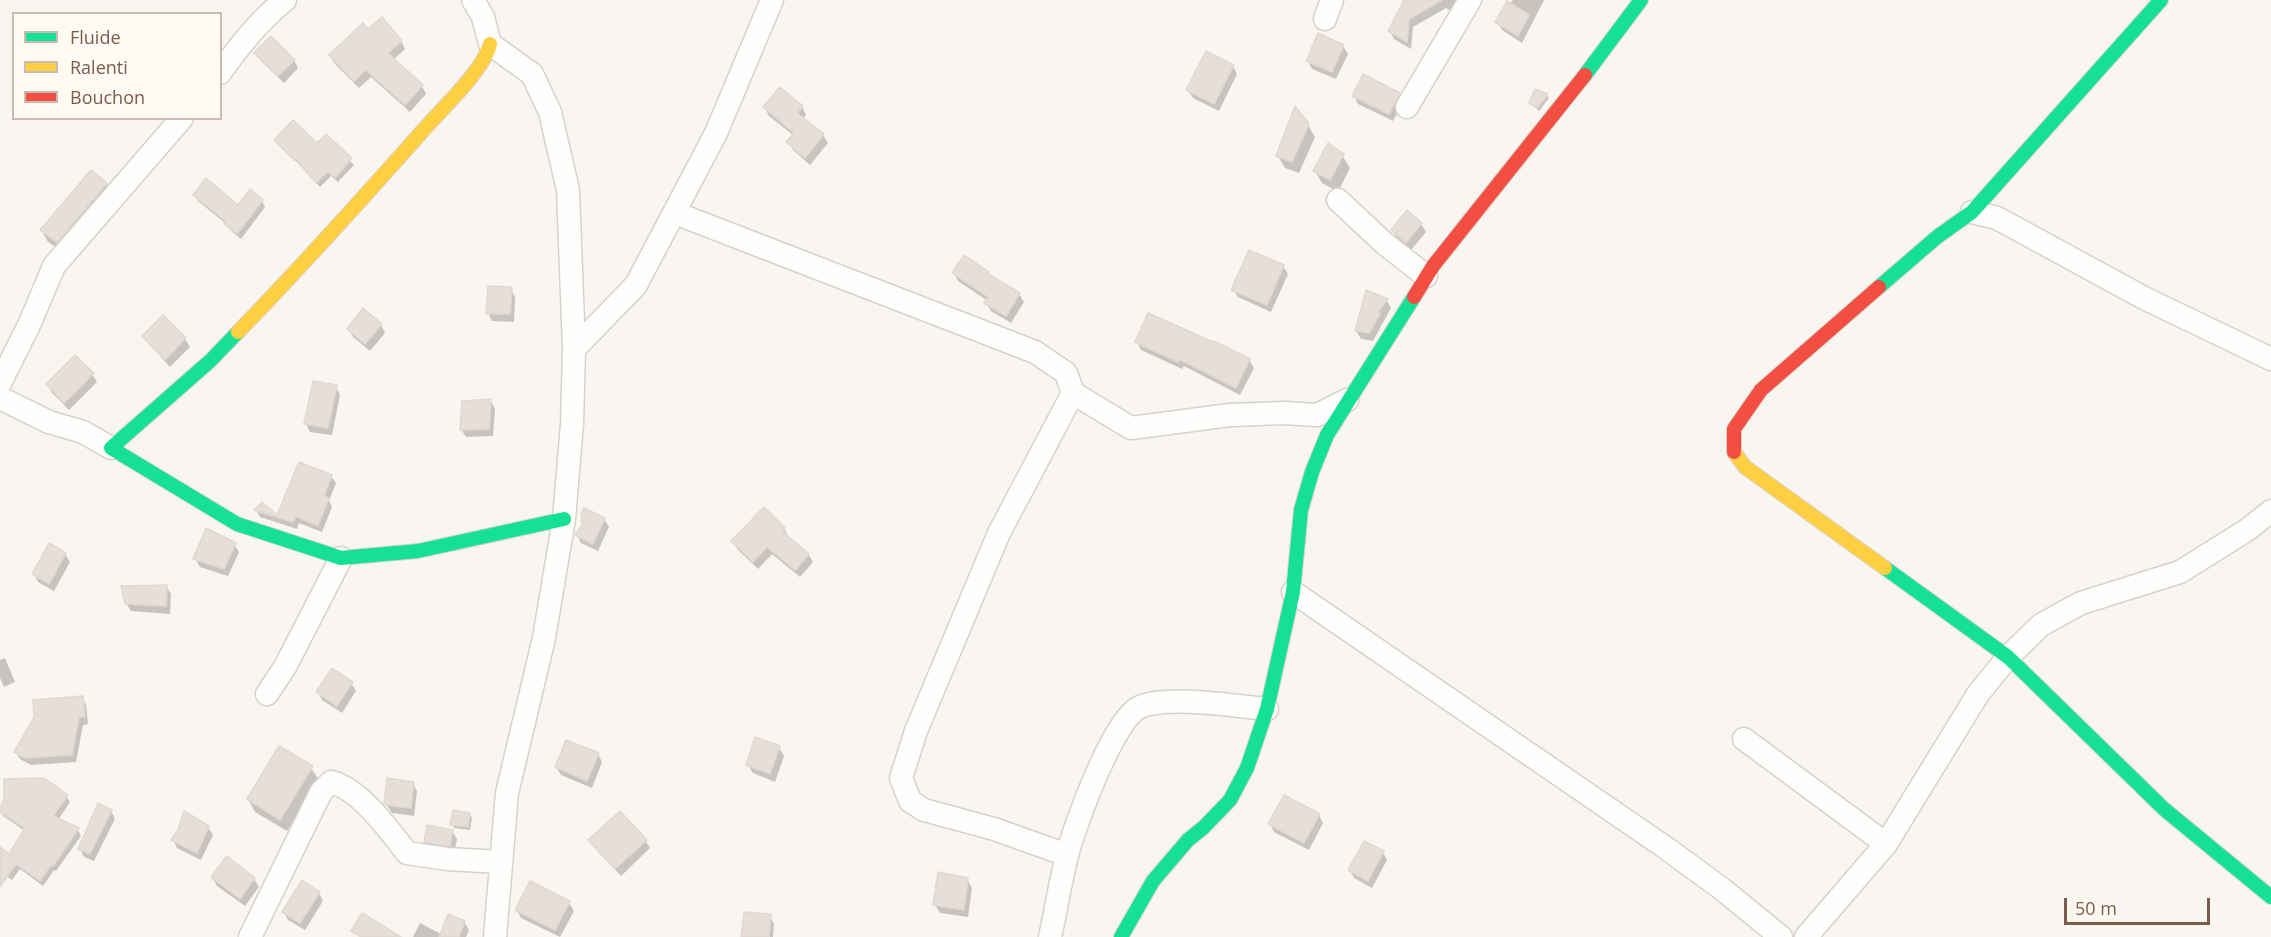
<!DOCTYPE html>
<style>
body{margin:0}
#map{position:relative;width:2271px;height:937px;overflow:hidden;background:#f9f5f0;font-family:"Open Sans",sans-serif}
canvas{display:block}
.legend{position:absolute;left:12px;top:12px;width:210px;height:108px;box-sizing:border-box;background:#fffaf3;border:2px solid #cabbb1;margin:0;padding:8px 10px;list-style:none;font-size:18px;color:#7a5c4d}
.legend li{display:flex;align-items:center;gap:12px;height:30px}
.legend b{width:30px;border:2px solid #cabbb1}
.scale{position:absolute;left:2064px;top:898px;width:146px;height:27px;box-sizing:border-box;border:3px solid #7a5c4d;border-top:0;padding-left:8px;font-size:18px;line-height:21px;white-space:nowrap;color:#7a5c4d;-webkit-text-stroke:4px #fffaf3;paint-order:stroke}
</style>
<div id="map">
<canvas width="2271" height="937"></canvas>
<ul class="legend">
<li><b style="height:8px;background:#16e098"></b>Fluide</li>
<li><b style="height:8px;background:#ffcf43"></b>Ralenti</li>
<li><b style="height:8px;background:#f24e42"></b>Bouchon</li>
</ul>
<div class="scale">50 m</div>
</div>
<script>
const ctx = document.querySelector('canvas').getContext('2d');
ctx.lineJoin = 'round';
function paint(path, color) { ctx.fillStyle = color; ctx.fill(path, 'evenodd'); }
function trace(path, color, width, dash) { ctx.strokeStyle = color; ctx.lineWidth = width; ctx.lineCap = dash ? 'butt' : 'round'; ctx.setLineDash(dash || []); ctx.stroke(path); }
const shadow = new Path2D(`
 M1405,0H1464L1455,14L1446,8L1413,27L1411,49L1394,39L1390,31Z
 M1513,0H1544L1522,43L1502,30L1497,22Z
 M368,31L401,41L405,49L393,60L422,86L426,94L410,112L371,77L359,88L335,64L330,56Z
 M1343,46L1348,54L1336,79L1312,69L1308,61Z
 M256,53L294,60L298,68L284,83L261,61Z
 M1233,66L1237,74L1219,111L1193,98L1188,90Z
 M1536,91L1547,95L1549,98L1539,111L1531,103Z
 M1398,94L1403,102L1393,121L1358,104L1354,96Z
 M802,107L806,115L803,119L823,135L828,143L810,165L793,150L788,142L793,135L769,116L765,108Z
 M1308,125L1315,137L1299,173L1285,168L1278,156Z
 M326,136L354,165L338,182L331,176L320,187L276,140L317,146Z
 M1342,155L1350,168L1338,192L1322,183L1315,171Z
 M106,184L113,196L65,253L48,242L41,230Z
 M195,195L238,207L262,201L265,207L241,239L230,230L225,223L198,201Z
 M1421,224L1426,232L1411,250L1397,239L1393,231Z
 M1283,266L1288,274L1271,312L1238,297L1233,289Z
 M954,273H988L1019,294L1024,302L1011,323L991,311L986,303L988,301L958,281Z
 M511,289L515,297L514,322L492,321L488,313Z
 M1367,292L1387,301L1391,308L1373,341L1361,339L1356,331Z
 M163,318L185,339L190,347L170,367L149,344L144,336Z
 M381,325L385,333L370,351L353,337L348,329Z
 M1137,342L1215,343L1249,360L1254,368L1240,395L1184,366L1182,369L1141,350Z
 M92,374L97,382L69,410L52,393L48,385Z
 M336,387L340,395L332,435L310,432L306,424Z
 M491,401L495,409L493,436L466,437L461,429Z
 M300,464L331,476L336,483L329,501L332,507L322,532L299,523L297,529L260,517L256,510L262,504L277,517Z
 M604,519L609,527L598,551L581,543L577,535Z
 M784,529L789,537L808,554L813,562L800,577L772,554L758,569L738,550L733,542Z
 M234,544L239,552L228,576L200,567L195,559Z
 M65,554L70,562L54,591L38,582L34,574Z
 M166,586L171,594L170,614L131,611L126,603Z
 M5,658L15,682L4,687L0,678V660Z
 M351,683L356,691L342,713L322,700L318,692Z
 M82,697L86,705L88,724L83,725L76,762L31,765L20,759L16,752Z
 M779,748L784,756L775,782L753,773L748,765Z
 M598,754L602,762L592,788L561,775L556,767Z
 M311,768L319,780L287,831L255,812L248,799Z
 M413,783L417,791L414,816L392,813L385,803Z
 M66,796L70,802L58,820L78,830L81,836L56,871L54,870L43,886L20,869L12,880L0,872V849L10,856L25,831L3,816L0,810Z
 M111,811L115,819L94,861L84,857L80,849Z
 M470,814L472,818L470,830L454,828L452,824Z
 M1319,815L1323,823L1309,850L1274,832L1270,824Z
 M208,827L213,835L201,860L177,848L173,840Z
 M452,831L457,839L454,853L430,850L425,842Z
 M590,840H645L650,848L621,876L595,848Z
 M1383,852L1387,860L1372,888L1354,878L1350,870Z
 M213,878L254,879L259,887L245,906L217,886Z
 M967,879L972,888L968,917L940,913L935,905Z
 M319,893L323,901L305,930L288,920L284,912Z
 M569,903L574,911L560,937L521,918L517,910Z
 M770,916L774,924L773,937H743Z
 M464,922L469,930L466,937H413L420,923L441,934Z`);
const building = new Path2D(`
 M1404,0H1442L1409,19L1407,42L1388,31Z
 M1507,1L1529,15L1518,36L1495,22Z
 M382,17L402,41L388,53L423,85L405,105L366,70L354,81L329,55L363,23L368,29Z
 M1318,33L1344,45L1332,72L1306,61Z
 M271,36L295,60L278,76L254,53Z
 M1206,51L1234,65L1214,104L1186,90Z
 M1363,74L1400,93L1389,114L1352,96Z
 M780,87L803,106L797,113L824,134L805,158L786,142L794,133L763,107Z
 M1535,89L1548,94L1537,108L1529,103Z
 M1295,106L1309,124L1292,162L1276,156Z
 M293,120L317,143L326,134L352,158L335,178L328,171L316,183L296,159L294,160L274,140Z
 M1328,143L1344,154L1330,180L1313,171Z
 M91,170L107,183L57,242L40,230Z
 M206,178L238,205L250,189L263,200L237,234L224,224L226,221L193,195Z
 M1407,210L1422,223L1406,243L1391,230Z
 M1249,250L1284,265L1267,305L1231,290Z
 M964,255L989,272L988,274L1020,293L1006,316L984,303L988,297L952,273Z
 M488,286L512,287L510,314H486Z
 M1366,290L1388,299L1378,312L1380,314L1369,333L1355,331Z
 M363,308L382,324L365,344L347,329Z
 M1148,313L1213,342L1214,341L1250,359L1236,388L1179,359L1178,362L1135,342Z
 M163,315L186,338L165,360L142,336Z
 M75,355L94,373L64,403L46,384Z
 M313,381L337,385L328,428L304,424Z
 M491,399L489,429L460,430L462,401Z
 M299,462L332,475L324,496L329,498L318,526L295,516L293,522L254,510L262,502L277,515Z
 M764,507L785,528L782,531L809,554L795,570L767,547L753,562L731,541Z
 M584,508L605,518L593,544L575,535L582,525L581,513Z
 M206,528L236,543L224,569L193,559Z
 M49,543L66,553L49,584L32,574Z
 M167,585L166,606L125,604L121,586Z
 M332,668L353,682L337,706L316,692Z
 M83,696L85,717H79L72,755L25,758L14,752L34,717L33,700Z
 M755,737L780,746L770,774L746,765Z
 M566,740L599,753L587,781L555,767Z
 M279,746L313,766L280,820L247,799Z
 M44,778L68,795L53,816L79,828L53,866L51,865L40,881L16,864L0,887V847L9,854L25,828L0,812V807L4,800V779Z
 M387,778L414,782L411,808L386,805L384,803Z
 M1284,795L1320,814L1304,843L1268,824Z
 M98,803L112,810L90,854L78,849Z
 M453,810L470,813L468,827L450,825Z
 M184,811L209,826L197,853L171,840L178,830Z
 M620,811L647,840L615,869L588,840Z
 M427,825L453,830L450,846L424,842Z
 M1364,841L1384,851L1368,881L1348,870Z
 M227,856L255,878L240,899L211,877Z
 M938,872L968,878L964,910L933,905Z
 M302,880L320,892L300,923L282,912Z
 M530,881L570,901L555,930L515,910Z
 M744,912L771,914L769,937H741Z
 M362,913L401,937H361L351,931Z
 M448,914L465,921L459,937H439Z`);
const street = new Path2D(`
 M473,0L483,17L490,44L532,74L550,112L568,190L574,349L572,424L564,519L544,638L507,793L495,937
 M1325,19L1332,0
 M220,73C240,45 259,21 285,0
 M1407,107L1470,0
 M1338,200L1385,244L1426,276
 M1972,212L1997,218L2144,298L2271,359
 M675,213L1035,352L1066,373L1073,393L1131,428L1230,415L1284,413L1317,415L1347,400
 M574,349L636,285L716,133L772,0
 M0,383L30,323L54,266L182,118
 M0,398L49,422L83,432L111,448
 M1293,592L1666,848L1722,889L1781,937
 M267,694L285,667L341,558
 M1744,739L1886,844
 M1067,855L994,829L924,810L910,801L901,778L916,731L999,533L1073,393
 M250,937L321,792L331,782C360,789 389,830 407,853L447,859L501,862
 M1050,937C1056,910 1060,883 1067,856C1074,827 1114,717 1140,707C1168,695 1235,706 1267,709
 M1806,937L1886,844L1978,694L2008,657L2041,625L2081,603L2180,572L2247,530L2271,511`);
const fast = new Path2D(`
 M1585,75L1641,0
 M1879,287L1937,237L1972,212L2161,0
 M238,332L210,361L111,448L237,524L341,558L418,551L564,519
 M1885,568L2008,657L2164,809L2271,897
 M1121,937L1153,881L1188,840L1204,827L1230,800L1247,768L1267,709L1293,592L1301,510L1312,472L1327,435L1414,297`);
const slow = new Path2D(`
 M238,332C303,265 365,196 427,126C445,106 484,69 490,44
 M1734,452L1745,467L1885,568`);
const jam = new Path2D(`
 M1414,297L1433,266L1585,75
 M1734,452V429L1761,390L1879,287`);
paint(shadow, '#0003');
paint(building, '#e6ded7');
trace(building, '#e2d8d2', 1.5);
trace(street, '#d7d1cb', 25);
trace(fast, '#d9d2cb', 16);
trace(slow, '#d9d2cb', 16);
trace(jam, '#d9d2cb', 16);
trace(street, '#fefefd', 22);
trace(fast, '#16e098', 14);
trace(slow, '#ffcf43', 14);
trace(jam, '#f24e42', 14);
</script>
